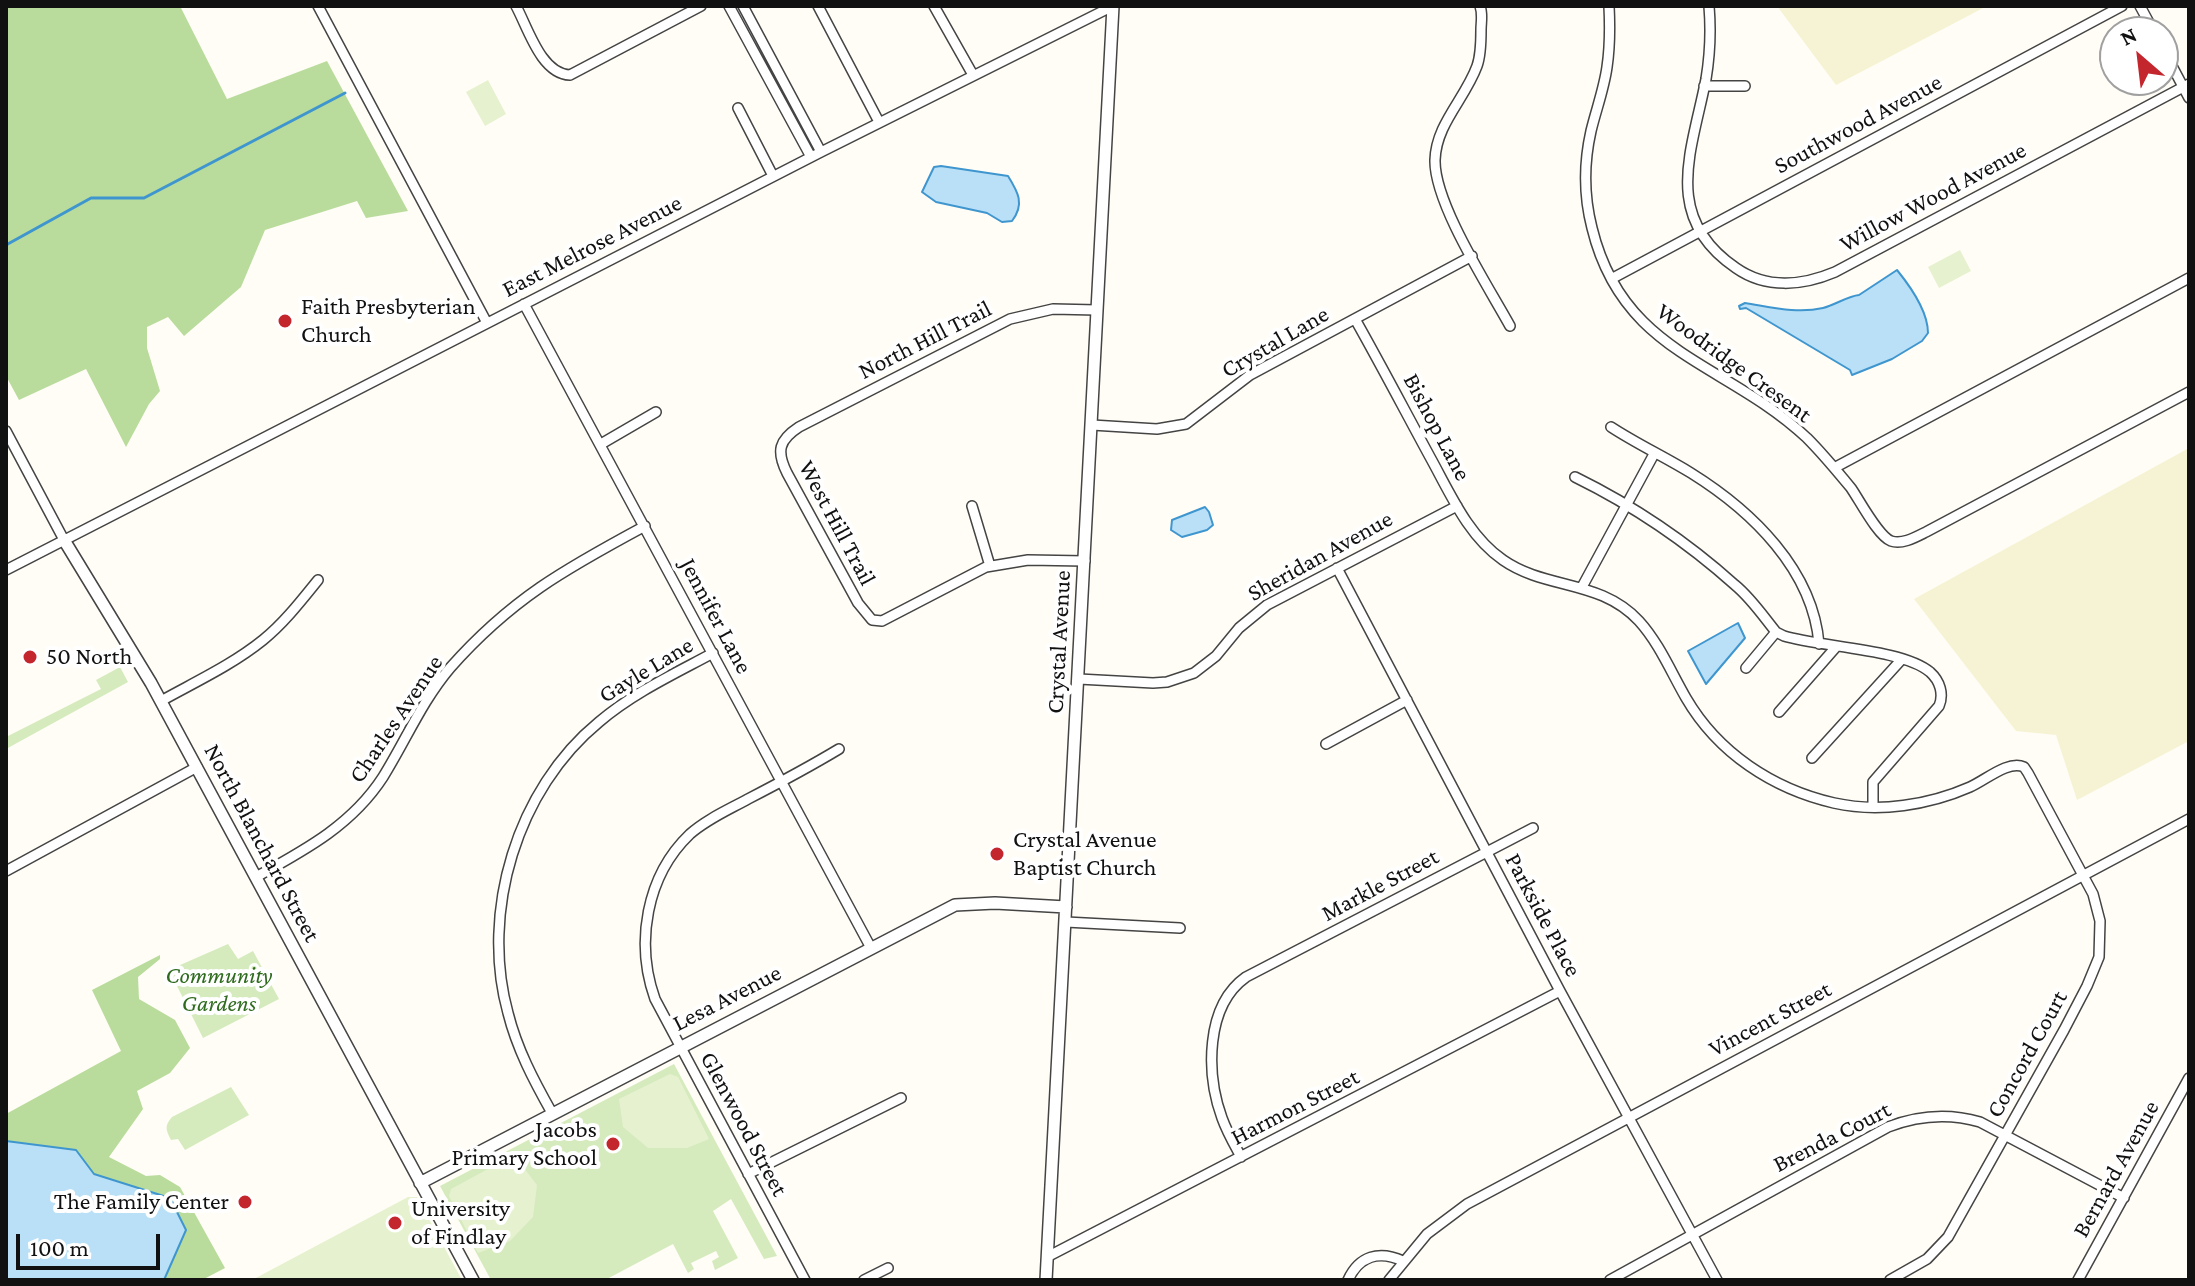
<!DOCTYPE html>
<style>
body{margin:0}
#map{position:relative;width:2195px;height:1286px;overflow:hidden;background:#fffdf5;font-family:"Crimson Pro",serif}
canvas{display:block}
.frame{position:absolute;inset:0;border:8px solid #111;pointer-events:none}
.north{position:absolute;left:2099px;top:16px;width:80px;height:80px;box-sizing:border-box;background:#fff;border:2px solid #a0a0a0;border-radius:50%;rotate:332deg;font-size:22px;font-weight:700;line-height:32px;text-align:center;color:#111}
.north::after{content:'';display:block;margin:auto;width:28px;height:36px;background:#c4262e;clip-path:polygon(50% 0,100% 100%,50% 72%,0 100%)}
.scale{position:absolute;left:16px;top:1234px;width:144px;height:36px;box-sizing:border-box;border:4px solid #111;border-top:0;padding-left:10px;font-size:24px;line-height:28px;white-space:nowrap;color:#111;-webkit-text-stroke:6px #fff;paint-order:stroke}
</style>
<div id="map">
<canvas width="2195" height="1286"></canvas>
<div class="frame"></div>
<div class="north">N</div>
<div class="scale">100 m</div>
</div>
<script>
const ctx = document.querySelector('canvas').getContext('2d');
ctx.lineJoin = 'round';
function paint(path, color) { ctx.fillStyle = color; ctx.fill(path, 'evenodd'); }
function trace(path, color, width, dash) { ctx.strokeStyle = color; ctx.lineWidth = width; ctx.lineCap = dash ? 'butt' : 'round'; ctx.setLineDash(dash || []); ctx.stroke(path); }
function label(font, color, halo, rows, align = 'center') {
  ctx.font = font + ' "Crimson Pro",serif'; ctx.lineWidth = 8; ctx.setLineDash([]); ctx.textBaseline = 'middle'; ctx.strokeStyle = halo; ctx.fillStyle = color; for (const [text, x, y, turn = 0] of rows) {
    ctx.save(); ctx.translate(x, y); ctx.rotate((+turn || 0) * Math.PI / 180); ctx.textAlign = isNaN(turn) ? turn : align; if (halo) ctx.strokeText(text, 0, 0); ctx.fillText(text, 0, 0); ctx.restore();
  }
}
const farmland = new Path2D(`
 M1777,6H1987L1836,85Z
 M2189,448V741L2077,800L2056,735L2016,731L1914,599Z`);
const green = new Path2D(`
 M120,667L128,682L6,749V737L101,689L96,680Z
 M228,944L238,959L253,951L279,999L203,1038L172,976L171,969Z
 M674,1064L777,1256L764,1259L731,1199L713,1211L738,1258L715,1270L712,1261L719,1257L716,1251L691,1263L694,1269L688,1273L673,1244L605,1280H491L440,1186Z
 M231,1087L249,1115L185,1150L178,1139L171,1140C166,1130 164,1126 172,1117Z`);
const forest = new Path2D(`
 M6,6H184L181,8L227,99L327,61L408,211L366,218L357,201L265,230L241,287L184,336L168,317L147,327V348L160,391L149,404L126,447L86,369L19,400L6,376Z
 M160,955V959L138,977L139,999L175,1020L190,1048L170,1073L137,1091L143,1109L109,1157L146,1176L160,1175L180,1187L225,1268L202,1280H164L185,1230L170,1198L94,1174L76,1150L6,1141V1114L121,1051L92,990Z`);
const pitch = new Path2D(`
 M488,80L506,114L485,126L466,92Z
 M1960,250L1971,271L1939,288L1928,267Z
 M670,1074L678,1077L709,1139L687,1148H648L623,1127L619,1099Z
 M514,1155L537,1185L533,1217L510,1241L478,1253L449,1196L451,1189Z
 M408,1197H417L462,1280H252Z`);
const water = new Path2D(`
 M941,166L1008,176C1018,192 1025,204 1012,221L1002,222L987,213L936,202L922,192L934,167Z
 M1897,270C1910,286 1928,311 1928,333L1922,341L1892,359L1852,375L1850,370L1746,308L1740,309L1739,306L1745,303C1771,307 1797,314 1823,308C1835,305 1848,296 1859,295Z
 M1205,507L1209,512L1213,525L1207,530L1182,537L1171,530L1172,520Z
 M1738,623L1745,638L1706,684L1688,651Z
 M6,1141L76,1150L94,1174L170,1198L186,1230L164,1280H6Z`);
const stream = new Path2D(`
 M6,245L91,198H144L345,93`);
const minor = new Path2D(`
 M318,6L487,323
 M516,6C528,28 541,74 570,75L701,6
 M729,6L811,157
 M743,6L821,152
 M818,6L879,122
 M934,6L973,75
 M1480,6C1483,14 1481,22 1481,30C1481,42 1481,55 1477,66C1465,99 1436,124 1435,160C1434,203 1488,286 1510,326
 M1609,6C1610,26 1610,47 1607,67C1604,89 1596,110 1591,131C1584,162 1584,197 1592,228C1623,355 1725,361 1807,438C1823,454 1837,471 1851,488C1860,501 1878,536 1891,541C1902,545 1916,537 1926,532L2189,392
 M1709,6C1711,30 1710,55 1706,79C1692,151 1661,217 1736,268C1766,289 1802,286 1835,272L2189,84
 M2140,6L2154,32
 M2163,49L2189,98
 M1704,86H1745
 M738,108L773,176
 M1613,278L2122,6
 M524,304L871,948
 M1355,319C1381,365 1405,411 1430,457C1450,493 1468,536 1503,560C1546,590 1600,579 1639,621C1659,643 1671,672 1686,698C1718,753 1773,789 1834,803C1879,813 1929,805 1970,787C1986,780 2008,760 2024,767L2028,773L2093,894L2100,921L2099,957L2087,986L2064,1030L1948,1237L1927,1259L1890,1280
 M1092,425L1157,429L1186,424L1250,375L1472,256
 M1611,427C1637,444 1665,457 1691,473C1752,511 1813,570 1819,644
 M6,431L64,540
 M601,444L656,412
 M1834,468L2189,278
 M1575,477C1634,506 1686,541 1735,585C1751,598 1763,616 1776,632L1784,636C1820,647 1903,649 1930,672C1940,681 1944,694 1939,706L1873,782V807
 M972,506L990,566
 M1085,561L1028,560L986,567L882,621L872,620L858,603L787,473C776,451 779,440 799,427L1010,319L1053,309L1097,310
 M1337,568L1560,991L1717,1280
 M6,570L821,152L1113,6
 M1582,587L1654,454
 M1746,668L1776,632
 M1079,679L1153,683L1167,682L1194,673L1216,656L1239,628L1267,605L1457,506
 M161,701C195,682 232,665 263,640C284,623 301,601 318,580
 M1779,712L1836,647
 M1326,744L1407,700
 M1812,758L1902,659
 M6,871L197,767
 M256,877C305,850 352,825 383,777C406,740 422,701 450,668C511,599 565,569 645,526
 M1066,922L1180,928
 M552,1113C534,1081 517,1049 508,1013C480,912 517,789 599,722C633,693 674,674 713,653
 M1241,1157C1234,1144 1227,1132 1222,1118C1206,1074 1205,1006 1246,977L1533,828
 M748,1174L901,1098
 M1047,1257L1560,991
 M805,1280L655,999C635,943 646,876 690,834C707,819 728,810 748,799C779,783 809,767 839,749
 M864,1280L888,1268
 M1348,1280C1359,1256 1379,1250 1403,1261
 M1389,1280L1427,1234L1467,1204L2189,819
 M1610,1280L1888,1127C1919,1115 1949,1113 1980,1122L2124,1198
 M2078,1280L2189,1078`);
const tertiary = new Path2D(`
 M64,540L151,683L473,1280
 M420,1183L955,905L995,903L1066,907
 M1046,1280L1113,6`);
const markers = [
 [285,321,8,"#c4262e"],
 [30,657,8,"#c4262e"],
 [997,854,8,"#c4262e"],
 [613,1144,8,"#c4262e"],
 [245,1202,8,"#c4262e"],
 [395,1223,8,"#c4262e"]
];
const streetNames = [
 ["Southwood Avenue",1858,124,-28],
 ["Willow Wood Avenue",1933,197,-28],
 ["East Melrose Avenue",592,246,-27],
 ["North Hill Trail",925,340,-27],
 ["Crystal Lane",1275,342,-30],
 ["Woodridge Cresent",1734,363,36],
 ["Bishop Lane",1437,427,62],
 ["West Hill Trail",837,523,62],
 ["Sheridan Avenue",1320,556,-29],
 ["Jennifer Lane",716,616,62],
 ["Crystal Avenue",1059,642,-87],
 ["Gayle Lane",646,670,-31],
 ["Charles Avenue",396,719,-56],
 ["North Blanchard Street",262,843,62],
 ["Markle Street",1380,885,-28],
 ["Parkside Place",1543,915,62],
 ["Lesa Avenue",727,998,-27],
 ["Vincent Street",1770,1019,-28],
 ["Concord Court",2027,1054,-61],
 ["Harmon Street",1295,1107,-27],
 ["Glenwood Street",744,1124,62],
 ["Brenda Court",1832,1137,-27],
 ["Bernard Avenue",2116,1169,-61]
];
const poiNames = [
 ["Faith Presbyterian",301,307],
 ["Church",301,335],
 ["50 North",46,657],
 ["Crystal Avenue",1013,840],
 ["Baptist Church",1013,868],
 ["Jacobs",597,1130,"right"],
 ["Primary School",597,1158,"right"],
 ["The Family Center",229,1202,"right"],
 ["University",411,1209],
 ["of Findlay",411,1237]
];
const parkNames = [
 ["Community",219,976],
 ["Gardens",219,1004]
];
paint(farmland, '#f6f3d4');
paint(green, '#d5ebbd');
paint(forest, '#b9dc9c');
paint(pitch, '#e6f2cf');
paint(water, '#b9e0f7');
trace(water, '#3f96cf', 2);
trace(stream, '#3f96cf', 3);
trace(minor, '#444', 12);
trace(tertiary, '#444', 14);
trace(minor, '#fff', 9);
trace(tertiary, '#fff', 11);
for (const [x, y, r, color] of markers) { const dot = new Path2D(); dot.arc(x, y, r, 0, 2 * Math.PI); ctx.fillStyle = color; ctx.fill(dot); trace(dot, '#fff', 3); }
label('24px', '#111', '#fff', streetNames);
label('24px', '#111', '#fff', poiNames, 'left');
label('italic 24px', '#2f6b1f', '#fff', parkNames);
</script>
